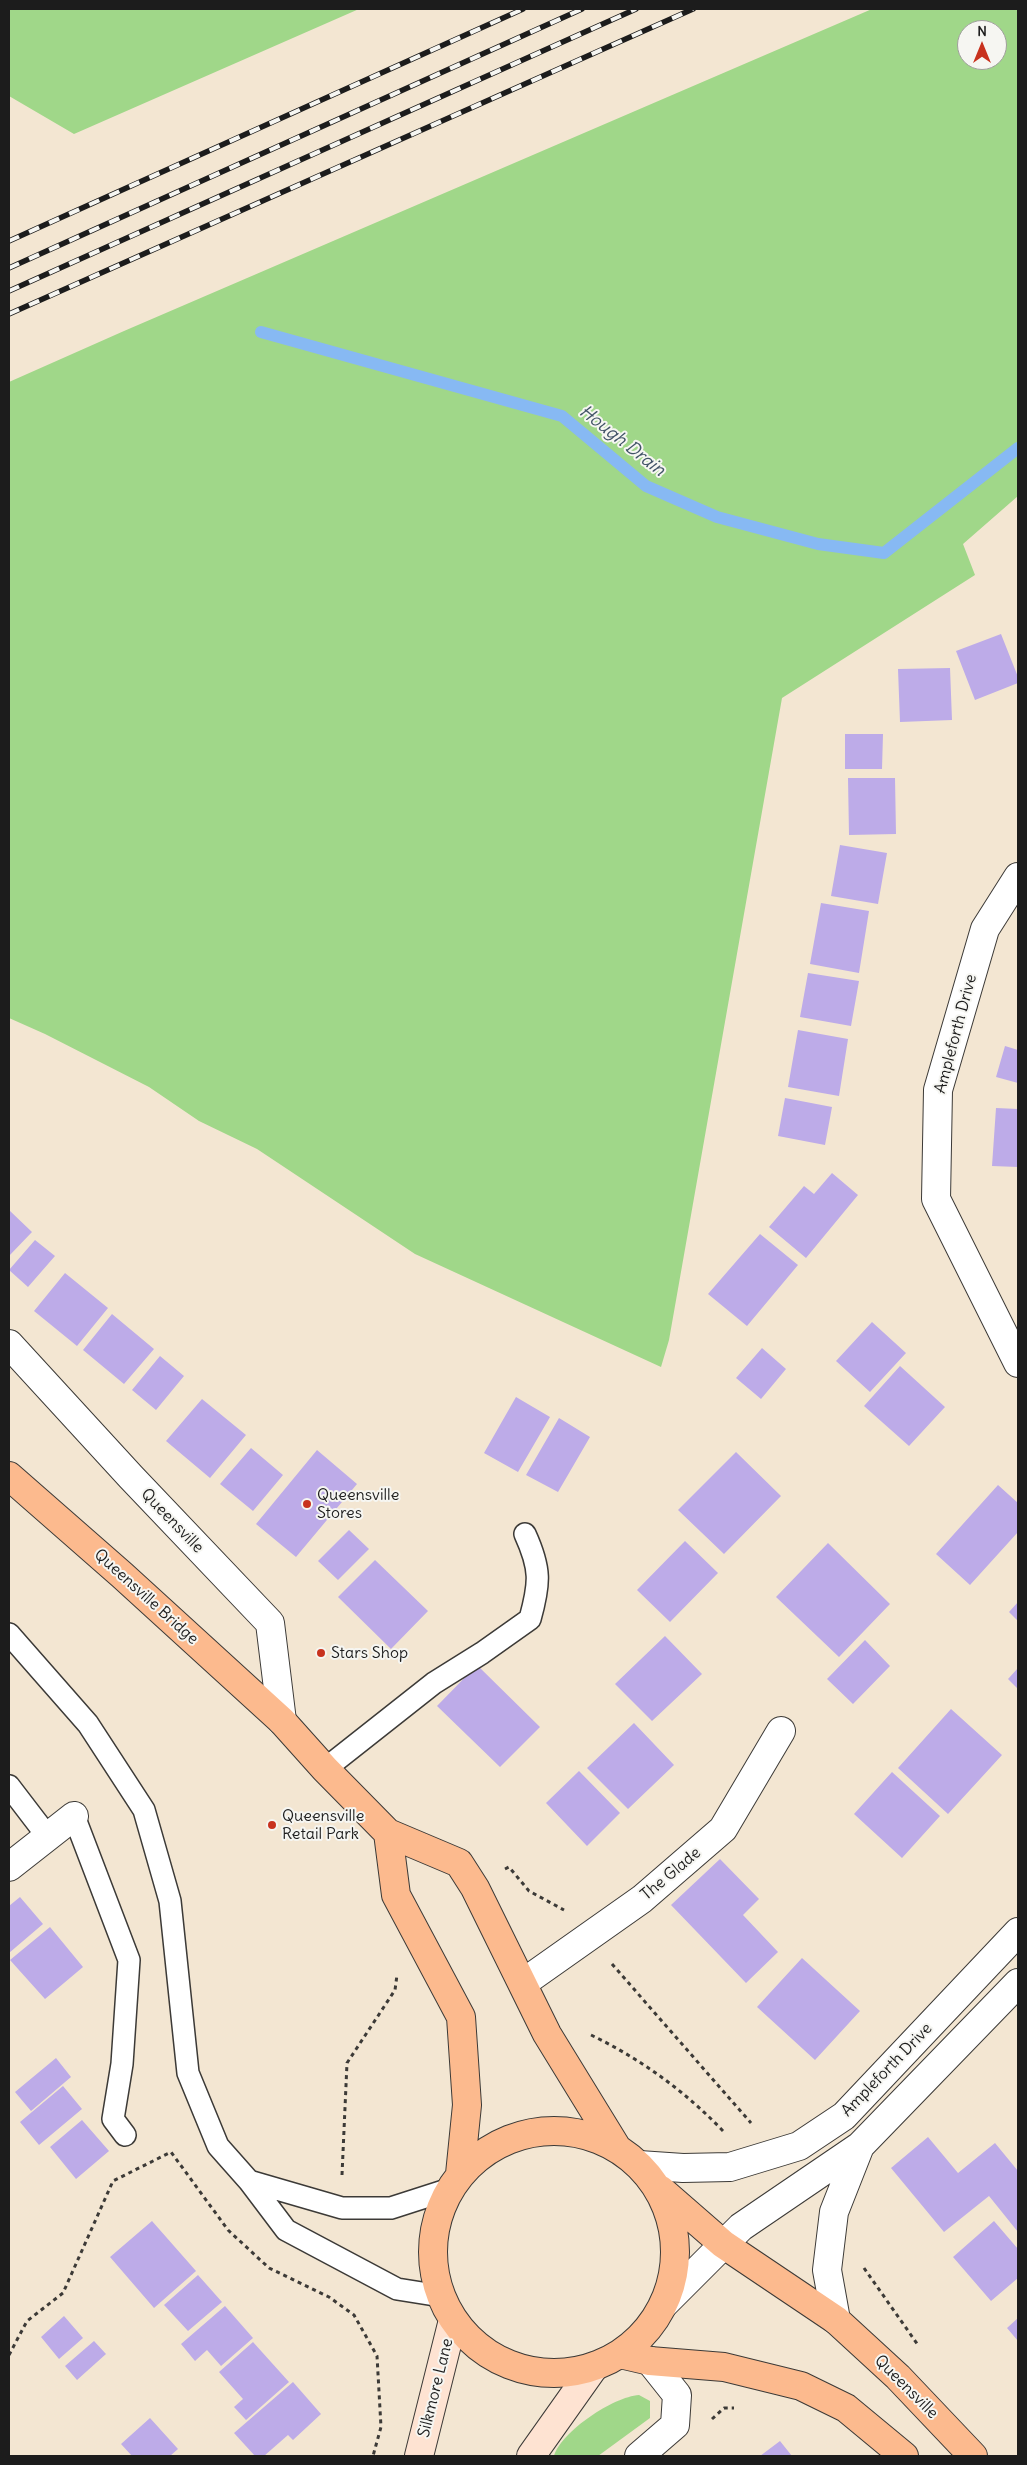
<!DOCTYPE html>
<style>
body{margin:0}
#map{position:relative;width:1027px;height:2465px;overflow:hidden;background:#f3e6d2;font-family:Delius,sans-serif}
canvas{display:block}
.frame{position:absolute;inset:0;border:10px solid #1c1c1c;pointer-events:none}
.north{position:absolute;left:957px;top:20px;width:50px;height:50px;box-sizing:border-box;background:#f6f6f2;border:1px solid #9f9f9c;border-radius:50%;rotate:0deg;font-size:14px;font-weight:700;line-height:20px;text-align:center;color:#1c1c1c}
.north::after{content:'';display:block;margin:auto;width:18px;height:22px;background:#c8321e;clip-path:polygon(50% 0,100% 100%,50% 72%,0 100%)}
</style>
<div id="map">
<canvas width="1027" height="2465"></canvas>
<div class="frame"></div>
<div class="north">N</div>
</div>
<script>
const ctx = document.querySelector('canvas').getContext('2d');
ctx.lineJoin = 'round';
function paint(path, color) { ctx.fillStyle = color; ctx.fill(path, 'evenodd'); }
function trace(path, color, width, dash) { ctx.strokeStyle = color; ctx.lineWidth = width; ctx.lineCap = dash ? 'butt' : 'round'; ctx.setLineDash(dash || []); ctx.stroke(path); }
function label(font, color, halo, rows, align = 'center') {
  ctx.font = font + ' Delius,sans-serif'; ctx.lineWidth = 4; ctx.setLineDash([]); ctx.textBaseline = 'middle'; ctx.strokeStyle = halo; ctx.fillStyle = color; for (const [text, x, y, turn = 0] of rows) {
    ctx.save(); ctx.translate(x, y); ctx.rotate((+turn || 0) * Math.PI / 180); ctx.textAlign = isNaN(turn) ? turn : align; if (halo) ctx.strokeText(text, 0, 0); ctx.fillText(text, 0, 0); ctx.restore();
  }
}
const green = new Path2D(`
 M9,9H359L74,134L9,96Z
 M872,9H1018V496L963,544L975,575L782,698L669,1340L661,1367L415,1254L257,1149L199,1121L149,1087L45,1034L9,1018V382L124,331ZM967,30H997V60H967Z
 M639,2395L650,2401V2418L598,2456H554C562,2431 613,2397 639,2395Z`);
const stream = new Path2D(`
 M261,332L562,416L646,486L717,517L818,544L884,553L1018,448`);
const building = new Path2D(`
 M1001,634L1018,677V683L975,700L956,651Z
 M950,668L952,720L900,722L898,669Z
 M845,734H883L882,769H845Z
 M848,778H895L896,834L849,835Z
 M840,845L887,853L878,904L831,896Z
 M821,903L869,911L859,973L810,964Z
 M808,973L859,981L851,1026L800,1017Z
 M798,1030L848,1039L839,1096L788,1087Z
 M1005,1046L1018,1050V1083L996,1077Z
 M785,1098L832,1107L825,1145L778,1136Z
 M996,1108L1018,1109V1167L992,1166Z
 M832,1173L858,1195L806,1258L769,1227L804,1186L814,1194Z
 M9,1210L32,1232L9,1256Z
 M760,1234L798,1265L747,1326L708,1294Z
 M35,1240L55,1256L28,1287L9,1270Z
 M65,1273L108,1308L77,1346L34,1311Z
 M112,1314L154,1349L124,1384L83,1350Z
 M872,1322L906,1353L870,1392L836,1361Z
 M762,1348L786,1369L761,1399L736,1378Z
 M160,1356L184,1376L156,1410L132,1390Z
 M900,1366L945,1407L909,1446L864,1406Z
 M516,1397L550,1417L518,1472L484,1453Z
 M202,1399L246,1435L210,1478L166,1441Z
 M559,1418L590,1437L558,1492L526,1475Z
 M251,1448L283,1475L253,1511L220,1484Z
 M317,1450L357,1484L296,1557L256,1524Z
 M736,1452L781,1496L724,1554L678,1510Z
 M998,1485L1018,1503V1532L970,1585L936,1554Z
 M349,1530L369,1549L338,1580L318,1561Z
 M685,1541L718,1573L670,1622L637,1590Z
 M828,1543L890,1604L839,1657L776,1597Z
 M375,1560L428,1611L391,1649L338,1597Z
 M1018,1602V1621L1009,1612Z
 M665,1636L702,1674L652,1721L615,1684Z
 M865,1640L890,1666L853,1704L827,1679Z
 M477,1665L540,1727L500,1767L437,1706Z
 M1018,1668V1689L1008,1679Z
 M951,1709L1002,1755L948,1814L898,1768Z
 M634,1723L674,1765L628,1809L587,1768Z
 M579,1771L620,1813L587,1846L546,1803Z
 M892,1772L940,1816L902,1858L854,1814Z
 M720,1859L759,1899L743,1915L778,1952L746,1983L671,1905Z
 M20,1897L43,1924L9,1953V1906Z
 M50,1927L83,1967L45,1999L10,1960Z
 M802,1958L860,2011L815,2060L757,2007Z
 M56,2058L71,2077L31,2111L15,2092Z
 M63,2086L82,2109L39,2145L20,2122Z
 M82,2120L109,2151L76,2179L50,2147Z
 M928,2137L958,2173L995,2143L1018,2171V2232L989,2196L944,2232L891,2168Z
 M152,2221L196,2271L154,2308L110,2257Z
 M994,2221L1018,2249V2278L991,2301L953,2257Z
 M198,2275L222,2302L188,2331L164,2305Z
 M225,2306L253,2338L221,2366L207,2350L195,2361L181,2344Z
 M64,2316L83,2338L59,2359L41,2337Z
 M1018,2318V2341L1007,2328Z
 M94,2341L106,2354L77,2380L65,2366Z
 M253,2342L289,2382L246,2420L234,2407L243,2399L219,2372Z
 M293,2382L321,2414L293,2440L288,2435L264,2456H255L234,2433Z
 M150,2418L178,2449L170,2456H132L121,2444Z
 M780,2441L792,2456H760Z`);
const path = new Path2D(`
 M505,1869L509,1867L529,1891L564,1910
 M612,1964L751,2123
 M591,2035C641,2059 686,2092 724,2132
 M342,2175L347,2063L395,1990L397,1975
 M864,2268L918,2345
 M9,2355L27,2321L63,2293L113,2181L171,2152L228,2230L269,2268L329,2297L354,2315L377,2356L381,2427L373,2456
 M712,2419L724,2408H734`);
const lane = new Path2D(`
 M9,1634L88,1724L144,1810L170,1901L188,2073L218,2146L249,2181L286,2230L397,2289L441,2296
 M325,1769L434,1683L482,1653L530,1619C540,1583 541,1569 525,1534
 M9,1786L48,1837
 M74,1816L129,1960L122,2064L113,2119L125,2135
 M249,2181L342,2208H391L450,2189`);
const street = new Path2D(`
 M1018,877L985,929L938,1090L936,1199L1018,1363
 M9,1344L131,1477L270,1623L282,1721
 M9,1867L74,1816
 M523,1983L642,1899L723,1829L781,1731
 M639,2165L683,2168L730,2167L799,2146L844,2116L1018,1932
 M664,2304L741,2227L860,2146L1018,1983
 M836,2320L827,2270L834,2212L860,2146
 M639,2456L675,2425L677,2395L650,2361`);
const secondary = new Path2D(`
 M419,2456L453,2320
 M531,2456L594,2367`);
const highway = new Path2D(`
 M9,1476L122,1575L282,1721L325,1769L388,1833L459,1863L475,1888L547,2034L617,2148
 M388,1833L396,1895L461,2017L467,2105L460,2174
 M433 2252a121 121 0 1 1 242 0a121 121 0 1 1-242 0Z
 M661,2190L723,2244L836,2320L898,2377L973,2456
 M620,2354L650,2361L724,2367L801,2386L846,2408L904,2456`);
const rail = new Path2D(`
 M9,241L523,9
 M9,268L582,9
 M9,291L636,9
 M9,314L693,9`);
const markers = [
 [307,1504,5,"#c8321e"],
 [321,1653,5,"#c8321e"],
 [272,1825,5,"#c8321e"]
];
const streetNames = [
 ["Ampleforth Drive",956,1034,-75],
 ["Queensville",172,1521,46],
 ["Queensville Bridge",146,1597,42],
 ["The Glade",671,1874,-40],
 ["Ampleforth Drive",887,2070,-46],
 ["Queensville",906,2387,45],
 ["Silkmore Lane",436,2388,-76]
];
const poiNames = [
 ["Queensville",317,1495],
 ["Stores",317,1513],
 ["Stars Shop",331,1653],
 ["Queensville",282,1816],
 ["Retail Park",282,1834]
];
const waterNames = [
 ["Hough Drain",622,441,38]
];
paint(green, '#a0d789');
trace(stream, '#87b9f3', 12);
paint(building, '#bdabe8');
trace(lane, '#3c3a37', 24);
trace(street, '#3c3a37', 30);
trace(secondary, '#3c3a37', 30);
trace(highway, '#3c3a37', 30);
trace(path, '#3c3a37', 3, [4, 4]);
trace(lane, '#fff', 21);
trace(street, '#fff', 28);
trace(secondary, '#fee3d2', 28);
trace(highway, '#fcba8e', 28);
trace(rail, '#1c1c1c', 5.5);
trace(rail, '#f6f6f2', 4, [11]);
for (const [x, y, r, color] of markers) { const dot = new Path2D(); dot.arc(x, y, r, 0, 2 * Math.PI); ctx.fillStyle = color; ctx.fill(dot); trace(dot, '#f6f6f2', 2); }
label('16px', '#1c1c1c', '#f6f6f2', streetNames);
label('16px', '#1c1c1c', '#f6f6f2', poiNames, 'left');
label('italic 18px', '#415367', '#f6f6f2', waterNames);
</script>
